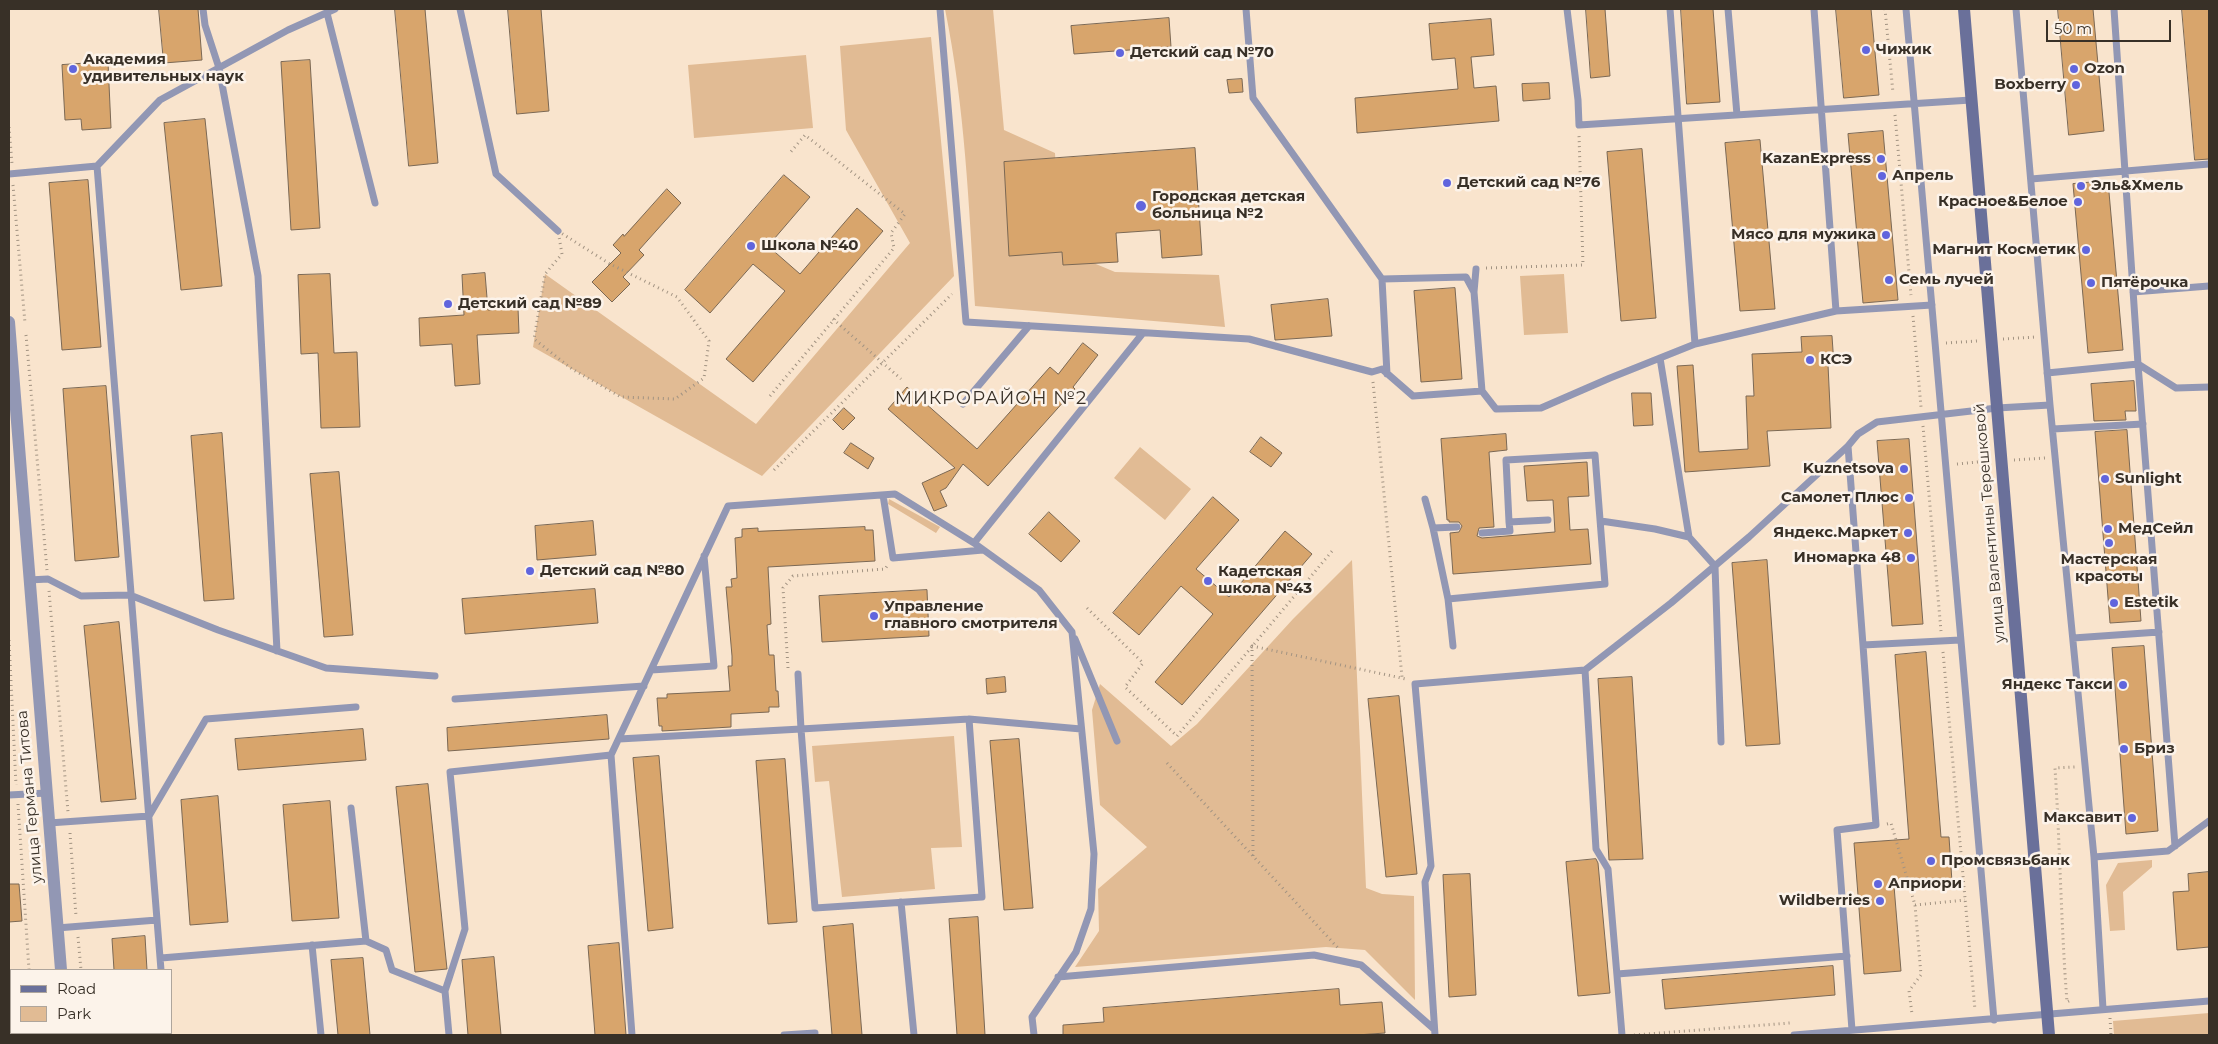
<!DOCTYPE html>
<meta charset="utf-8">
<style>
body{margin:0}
#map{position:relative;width:2218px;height:1044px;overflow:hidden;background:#f9e4cd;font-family:Montserrat,sans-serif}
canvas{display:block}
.frame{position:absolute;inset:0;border:10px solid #383027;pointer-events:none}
.legend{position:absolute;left:10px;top:969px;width:162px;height:65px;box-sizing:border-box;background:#fcf3ea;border:1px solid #aea59c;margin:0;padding:6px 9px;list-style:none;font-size:15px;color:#383027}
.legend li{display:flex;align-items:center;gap:10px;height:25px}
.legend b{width:25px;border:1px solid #aea59c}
.scale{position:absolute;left:2046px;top:20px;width:125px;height:22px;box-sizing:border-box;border:2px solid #383027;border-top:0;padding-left:6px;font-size:15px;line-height:18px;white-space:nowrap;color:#383027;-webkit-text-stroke:4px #fcf3ea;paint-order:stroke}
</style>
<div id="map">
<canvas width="2218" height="1044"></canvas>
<div class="frame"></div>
<ul class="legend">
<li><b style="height:6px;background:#6a709a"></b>Road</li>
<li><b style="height:14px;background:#e1bb94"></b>Park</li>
</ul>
<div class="scale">50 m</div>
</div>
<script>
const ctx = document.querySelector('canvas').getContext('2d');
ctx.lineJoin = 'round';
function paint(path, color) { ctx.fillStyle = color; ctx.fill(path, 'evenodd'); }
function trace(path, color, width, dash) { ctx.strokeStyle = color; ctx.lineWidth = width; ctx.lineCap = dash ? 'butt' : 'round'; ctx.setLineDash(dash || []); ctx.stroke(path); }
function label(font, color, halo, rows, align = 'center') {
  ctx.font = font + ' Montserrat,sans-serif'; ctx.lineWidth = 5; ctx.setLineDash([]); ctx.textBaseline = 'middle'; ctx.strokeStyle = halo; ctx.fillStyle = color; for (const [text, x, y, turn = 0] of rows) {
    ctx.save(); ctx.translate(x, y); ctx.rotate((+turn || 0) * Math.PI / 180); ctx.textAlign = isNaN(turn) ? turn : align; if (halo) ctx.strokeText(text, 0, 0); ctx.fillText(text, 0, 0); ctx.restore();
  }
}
const green = new Path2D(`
 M945,9H993L1004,130L1055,153L1060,249L1115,272L1219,275L1225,327L975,306C969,206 965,107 945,9Z
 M931,37L954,276L762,476L533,347L545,274L756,424L910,243L846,130L840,46Z
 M806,55L813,128L694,138L688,65Z
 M1564,274L1568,333L1524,335L1520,276Z
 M1140,447L1191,489L1165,520L1114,478Z
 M889,499L940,527L936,533L888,504Z
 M1352,560L1366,888L1382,894L1414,896L1415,1000L1365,950L1326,947L1075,967L1099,931L1098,889L1147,847L1100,805L1092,710L1100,684L1171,746L1197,724L1293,619Z
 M954,736L962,847L931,848L935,889L842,897L829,781L815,782L812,746Z
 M2152,860V867L2123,892L2125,930L2110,931L2106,885L2118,863Z
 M2209,1013V1035H2114L2113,1021Z`);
const building = new Path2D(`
 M159,9H198L202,60L164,63Z
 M395,9H425L438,163L409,166Z
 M508,9H541L549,111L517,114Z
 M1586,9H1605L1610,76L1591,78Z
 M1681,9H1713L1720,102L1687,104Z
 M1836,9H1871L1879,95L1844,98Z
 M2058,9H2093L2104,131L2069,135Z
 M2182,9H2209V159L2195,160Z
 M1169,18L1171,47L1074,54L1071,26Z
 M1491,19L1494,55L1471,57L1474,88L1496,86L1499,121L1357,133L1355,98L1458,89L1455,58L1432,60L1429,24Z
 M310,60L320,228L291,230L281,62Z
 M108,62L111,128L82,130L81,119L65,120L62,65Z
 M1242,79L1243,92L1229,93L1227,80Z
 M1549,83L1550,99L1523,101L1522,84Z
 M205,119L222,286L181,290L164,123Z
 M1883,131L1898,300L1863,303L1848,134Z
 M1760,140L1775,309L1740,311L1725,143Z
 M1195,148L1202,255L1162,258L1160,230L1116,233L1118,262L1063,265L1062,252L1009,256L1004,162Z
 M1642,149L1656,318L1621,321L1607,152Z
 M784,175L810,197L768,246L800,274L857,208L883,231L753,382L726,359L785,291L753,264L710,313L685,290Z
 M88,180L101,347L62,350L49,183Z
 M2108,181L2123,350L2088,353L2073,184Z
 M667,189L681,203L639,250L644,255L623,277L630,284L612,302L592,282L621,253L613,245L623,234L624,236Z
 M485,273L488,310L518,308L519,333L477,335L480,384L455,386L452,344L420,346L419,318L464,315L462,275Z
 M330,274L334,353L357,352L360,427L321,428L318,353L301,354L298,275Z
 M1455,288L1462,379L1421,382L1414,291Z
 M1328,299L1332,336L1275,340L1271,305Z
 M1832,336L1834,365H1828L1831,428L1767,431L1770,466L1685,472L1677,366L1693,365L1699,452L1748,449L1746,396H1754L1752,354L1802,352L1801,337Z
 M1083,343L1098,355L1073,387L1075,389L988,486L963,464L946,488L940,491L947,506L934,511L922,483L955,468L888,409L907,387L977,449L1050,367L1058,374Z
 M2134,381L2136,411H2125L2126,420L2094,421L2091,384Z
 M106,386L119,557L75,561L63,389Z
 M1632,393H1651L1653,425L1634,426Z
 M844,408L855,418L843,430L833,420Z
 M2127,430L2141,621L2110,623L2095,432Z
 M222,433L234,599L204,601L191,436Z
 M1506,434L1507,450L1489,452L1494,527L1479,528L1477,536L1482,538L1555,532L1553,500L1527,501L1524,466L1587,462L1589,496L1568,497L1570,530L1588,529L1591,564L1453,574L1450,533L1459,532L1462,526L1459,522H1449V520H1447L1441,439Z
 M1261,437L1282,453L1271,467L1250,452Z
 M1909,439L1923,624L1892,626L1877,441Z
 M851,443L874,458L868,469L844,453Z
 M339,472L353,635L324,637L310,474Z
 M1213,497L1239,520L1196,569L1229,597L1285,531L1312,554L1182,705L1155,682L1213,614L1181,586L1139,635L1113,613Z
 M1049,512L1080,541L1061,562L1029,534Z
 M593,521L596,555L537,560L535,526Z
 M865,527V530H873L875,561L768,567L771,624L767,625L769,655H774L776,691H778L779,707H769V712L731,714V727L662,731V726H659L657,698H667V694L730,691L728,666H732V656L726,587H732L731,579L737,578L735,538L742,537V529L758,528V531Z
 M1767,560L1780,744L1746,746L1732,563Z
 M595,589L598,623L465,634L462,599Z
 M927,590L929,636L822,642L819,596Z
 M119,622L136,799L101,802L84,626Z
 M2144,646L2158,831L2126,834L2112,648Z
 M1926,652L1941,837H1949L1952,882L1894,886L1901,971L1864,974L1854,843L1909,839L1895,655Z
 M1005,677L1006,692L987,694L986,679Z
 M1632,677L1643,859L1609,860L1598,679Z
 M1399,696L1417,874L1386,877L1368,699Z
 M607,715L609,739L448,751L447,728Z
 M363,729L366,760L238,770L235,739Z
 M1019,739L1033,908L1004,910L990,741Z
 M659,756L673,928L648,931L633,758Z
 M785,759L797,922L768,924L756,761Z
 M428,784L447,969L415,972L396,787Z
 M218,796L228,922L190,925L181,800Z
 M330,801L339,918L292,921L283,805Z
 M1596,859L1598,863L1610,993L1578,996L1566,862Z
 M2209,872V947L2177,950L2173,892L2189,891L2188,874Z
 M1470,874L1476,995L1449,997L1443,875Z
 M9,884H19L22,921L9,922Z
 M978,917L985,1035H957L949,919Z
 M853,924L862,1035H832L823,927Z
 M145,936L147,970H114L112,939Z
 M619,943L626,1035H595L588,946Z
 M494,957L501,1035H468L462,960Z
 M363,958L370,1035H338L331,960Z
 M1833,966L1835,995L1665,1009L1662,980Z
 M1339,989L1340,1005L1382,1002L1385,1033L1357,1035H1063V1025L1104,1022L1103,1008Z`);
const path = new Path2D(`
 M1885,9L1893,93
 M1895,115L1911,295
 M9,127L12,164
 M13,185L25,323
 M558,231L610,264L677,297L709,341L704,378L675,399L621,397L572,369L534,339L545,274L562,254Z
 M1486,268L1583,265L1579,135
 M1913,316L1921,407
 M833,319L901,379
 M26,335L47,570
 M2003,339L2035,337
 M1946,343L1977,341
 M1373,382L1402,677
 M770,396L894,248L891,233L905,214L805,135L789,154
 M1923,426L1941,631
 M2014,460L2045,458
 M1957,464L1988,461
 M774,470L952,294
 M49,591L68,812
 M1087,608L1143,663L1125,687L1177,736L1333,550
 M9,640L16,785
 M1943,652L1975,1010
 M788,668L783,588L793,576L885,569L887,566
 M1167,763L1338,948
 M18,804L29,970
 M1887,824L1891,823L1915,905L1921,975L1909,991L1912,1014
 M70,833L76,916
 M1253,856L1252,646L1406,679
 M1915,905L1965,900
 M78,937L81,970
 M2069,1001L2067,1002C2061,924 2060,846 2055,768L2076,767
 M2110,1018L2111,1035
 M33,1033V1035
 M87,1033V1035
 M1634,1035L1790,1023`);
const service = new Path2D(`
 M203,9L205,25L219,68L258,276L277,651
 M460,9L496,174L558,231
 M940,9L966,322L1249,339L1372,372L1382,369L1413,396L1482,391
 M1246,9L1253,98L1382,279L1466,277L1474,292L1482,391L1496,409L1541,408L1610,378L1695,344L1836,311
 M1567,9L1578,100L1579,125L1971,100
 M1670,9L1695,344
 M1728,9L1737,115
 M1814,9L1836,311L1932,305
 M1906,9L1994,1020
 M2016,9L2050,405L2094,857L2103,1009
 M2114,9L2138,364L2175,846
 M327,13L375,203
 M97,166L160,100L288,30L335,9
 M9,174L97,166L161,970
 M2031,179L2209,164
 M1382,279L1387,374
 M1474,292L1476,269
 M2133,292L2209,286
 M1660,358L1689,537L1715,566L1721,742
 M2047,373L2138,364L2176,388L2209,387
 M963,404L1029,326
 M2053,429L2143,424
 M883,495L893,558L983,550
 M1425,499L1433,528
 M1601,521L1655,529L1689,537
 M1482,533L1510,531L1509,522
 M974,543L1143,333
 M29,580L48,579L81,596L130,595L218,630L326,668L435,676
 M1448,599L1605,584L1595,455L1506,460L1509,522L1548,520
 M2073,638L2159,632
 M1075,639L1117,741
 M1960,640L1863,645L1848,446L1858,434L1877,422L1997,408L2050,405
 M1453,646L1448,599L1433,528L1457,527
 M651,670L714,666L704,556
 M1585,670L1596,849L1608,869L1622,1035
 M455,699L644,686
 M969,719L801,729L815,908L982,897L969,719L1081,729
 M619,739L801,729L798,674
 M9,795L47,793
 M49,823L149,816L206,719L356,707
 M2094,857L2168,851L2209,821
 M901,902L914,1035
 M57,928L157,920
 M366,941L386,950L392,970L445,991
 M312,945L321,1035
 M161,958L366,941L351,808
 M1617,974L1847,956
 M1058,977L1314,955L1361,965L1434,1029
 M1852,1030L1837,830L1876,825L1863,645
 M167,1033V1035
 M449,1035L445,991L465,929L450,772L611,755
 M632,1035L611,755L728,506L895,494L974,543L1039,590L1072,632L1094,854L1091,909L1076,952L1032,1017L1034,1035
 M784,1035L815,1033
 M1435,1035L1425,882L1431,866L1415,684L1585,670L1671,603L1749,537L1848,446
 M1794,1035L2209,1001`);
const minor = new Path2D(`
 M9,322L61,970
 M66,1033V1035`);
const secondary = new Path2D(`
 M1964,9L2049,1035`);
const markers = [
 [1866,50,5,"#6165dd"],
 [1120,53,5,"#6165dd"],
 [73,69,5,"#6165dd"],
 [2074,69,5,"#6165dd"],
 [2076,85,5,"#6165dd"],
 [1881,159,5,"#6165dd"],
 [1882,176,5,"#6165dd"],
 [1447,183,5,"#6165dd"],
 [2081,186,5,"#6165dd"],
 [2078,202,5,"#6165dd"],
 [1141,206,6,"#6165dd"],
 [1886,235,5,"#6165dd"],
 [751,246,5,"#6165dd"],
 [2086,250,5,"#6165dd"],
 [1889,280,5,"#6165dd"],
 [2091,283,5,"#6165dd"],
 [448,304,5,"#6165dd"],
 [1810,360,5,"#6165dd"],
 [1904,469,5,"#6165dd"],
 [2105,479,5,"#6165dd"],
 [1909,498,5,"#6165dd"],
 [2108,529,5,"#6165dd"],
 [1908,533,5,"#6165dd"],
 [2109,543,5,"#6165dd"],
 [1911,558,5,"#6165dd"],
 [530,571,5,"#6165dd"],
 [1208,581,5,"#6165dd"],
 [2114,603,5,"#6165dd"],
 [874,616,5,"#6165dd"],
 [2123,685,5,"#6165dd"],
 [2124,749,5,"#6165dd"],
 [2132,818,5,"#6165dd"],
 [1931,861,5,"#6165dd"],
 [1878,884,5,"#6165dd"],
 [1880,901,5,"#6165dd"]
];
const poiNames = [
 ["Чижик",1876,50],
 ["Детский сад №70",1130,53],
 ["Академия",83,60],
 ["удивительных наук",83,77],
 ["Ozon",2084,69],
 ["Boxberry",2066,85,"right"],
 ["KazanExpress",1871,159,"right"],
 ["Апрель",1892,176],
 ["Детский сад №76",1457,183],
 ["Эль&Хмель",2091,186],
 ["Городская детская",1152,197],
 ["больница №2",1152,214],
 ["Красное&Белое",2068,202,"right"],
 ["Мясо для мужика",1876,235,"right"],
 ["Школа №40",761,246],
 ["Магнит Косметик",2076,250,"right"],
 ["Семь лучей",1899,280],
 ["Пятёрочка",2101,283],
 ["Детский сад №89",458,304],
 ["КСЭ",1820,360],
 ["Kuznetsova",1894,469,"right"],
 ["Sunlight",2115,479],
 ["Самолет Плюс",1899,498,"right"],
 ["МедСейл",2118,529],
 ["Яндекс.Маркет",1898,533,"right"],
 ["Иномарка 48",1901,558,"right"],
 ["Мастерская",2109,560,"center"],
 ["красоты",2109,577,"center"],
 ["Детский сад №80",540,571],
 ["Кадетская",1218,572],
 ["школа №43",1218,589],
 ["Estetik",2124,603],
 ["Управление",884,607],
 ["главного смотрителя",884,624],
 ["Яндекс Такси",2113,685,"right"],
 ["Бриз",2134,749],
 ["Максавит",2122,818,"right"],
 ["Промсвязьбанк",1941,861],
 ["Априори",1888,884],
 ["Wildberries",1870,901,"right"]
];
const streetNames = [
 ["улица Валентины Терешковой",1990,523,-95],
 ["улица Германа Титова",30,797,-95]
];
const quarterNames = [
 ["МИКРОРАЙОН №2",991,399]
];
paint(green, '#e1bb94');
paint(building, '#d8a56c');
trace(building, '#7b6854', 1);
trace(path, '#a29382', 3, [1, 4]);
trace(service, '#9297b4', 7);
trace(minor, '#9297b4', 12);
trace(secondary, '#6a709a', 12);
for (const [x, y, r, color] of markers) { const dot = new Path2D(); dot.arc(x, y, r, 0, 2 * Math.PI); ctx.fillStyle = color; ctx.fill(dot); trace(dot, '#fcf3ea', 2); }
label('bold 15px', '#383027', '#fcf3ea', poiNames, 'left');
label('15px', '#383027', '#fcf3ea', streetNames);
ctx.letterSpacing = '1px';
label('18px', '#383027', '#fcf3ea', quarterNames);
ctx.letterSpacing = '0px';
</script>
